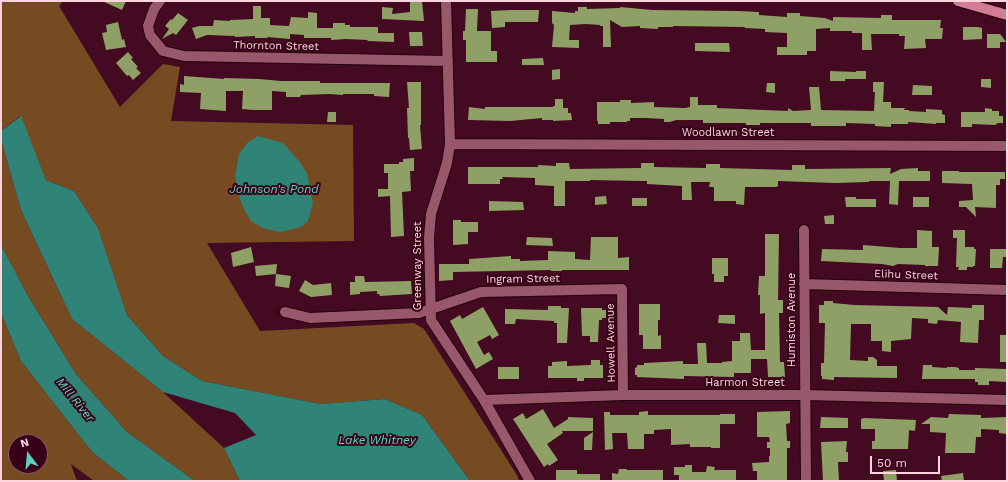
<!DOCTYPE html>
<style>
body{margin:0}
#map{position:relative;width:1008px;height:482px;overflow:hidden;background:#440a21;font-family:"Work Sans",sans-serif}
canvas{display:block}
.frame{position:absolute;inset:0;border:2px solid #fdd6e0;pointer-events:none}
.north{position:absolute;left:8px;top:434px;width:40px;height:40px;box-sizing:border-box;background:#380018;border:1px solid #875668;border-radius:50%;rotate:344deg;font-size:11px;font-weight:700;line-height:16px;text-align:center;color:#fdd6e0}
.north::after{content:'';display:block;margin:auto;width:14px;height:18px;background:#5bcebc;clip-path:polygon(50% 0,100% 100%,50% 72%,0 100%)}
.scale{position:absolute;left:870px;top:456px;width:70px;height:18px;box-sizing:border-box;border:2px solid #fdd6e0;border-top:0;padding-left:5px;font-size:12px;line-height:14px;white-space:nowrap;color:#fdd6e0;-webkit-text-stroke:3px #380018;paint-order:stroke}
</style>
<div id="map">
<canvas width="1008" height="482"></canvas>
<div class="frame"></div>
<div class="north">N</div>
<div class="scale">50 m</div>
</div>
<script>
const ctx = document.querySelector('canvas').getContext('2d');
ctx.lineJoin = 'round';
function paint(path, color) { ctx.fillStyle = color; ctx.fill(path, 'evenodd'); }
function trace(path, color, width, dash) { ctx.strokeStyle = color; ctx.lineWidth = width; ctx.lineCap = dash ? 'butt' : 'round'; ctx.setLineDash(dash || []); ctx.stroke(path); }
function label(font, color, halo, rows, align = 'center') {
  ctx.font = font + ' "Work Sans",sans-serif'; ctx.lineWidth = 4; ctx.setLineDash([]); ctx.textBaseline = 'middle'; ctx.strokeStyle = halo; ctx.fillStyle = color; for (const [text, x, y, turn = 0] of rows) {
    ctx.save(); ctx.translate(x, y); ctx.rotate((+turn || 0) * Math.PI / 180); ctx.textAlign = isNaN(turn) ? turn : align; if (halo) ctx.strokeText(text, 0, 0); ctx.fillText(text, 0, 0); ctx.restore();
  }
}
const forest = new Path2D(`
 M4,1H63L59,6L120,107L163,64L180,67L171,121L353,125L354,241L207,243L260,331L414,323L424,329L517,475L519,481H470L422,415L385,399L321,404L202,381L163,356L127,315L98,228L74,191L46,180L20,116L1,131V4Z
 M1,139L21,210L72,319L163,392L224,448L240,481H195L127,432L76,374L28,296L1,245Z
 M1,313L21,361L92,452L129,481H94L71,464L77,481H1ZM16,442H40V466H16Z`);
const water = new Path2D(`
 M21,116L46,180L74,191L98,228L127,315L163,356L202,381L321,404L385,399L422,415L470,481H240L224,448L256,435L235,413L163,392L72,319L21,210L1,139V131Z
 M258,136L283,143L298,160L307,173L313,203L308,221L301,227L280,232L263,228L251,221L244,209L240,199L235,176L239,154L248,142Z
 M1,245L28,296L76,374L127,432L195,481H129L92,452L21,361L1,313Z`);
const building = new Path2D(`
 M102,1H126L122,10Z
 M410,1H422L424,21L382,19V7L393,8L392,14L410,12Z
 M253,6H261V18H270V25L289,26L291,17L308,18V12L317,13V28H333V23H345V25H350V27H378V33H394V42L367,41L368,40L346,39L331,40V38H304V35L290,34V39L267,37L268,38H255V36L235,37V36L207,35L196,39L192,28L199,26H213L214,20L230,21V20L253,19Z
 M578,7H587V9L620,8V7L652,10L738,11L759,12V15L787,17V13H800V16L825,18L833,21V17L881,18V15H892V20H941L940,28H943L942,39H925L926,48L904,49L905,36H899V34H871L872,50H862V33H852V31H830V28L816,29V51H807V55H777V47H787V33L765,32V29L745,28V27L673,26V27H658V29L640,28V26L622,27L610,20L611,47H603V26H600V25L586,24L570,25L569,40H579V48L552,47L554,25L552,23V11L575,13V11H578Z
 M466,9H478L477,31H491V51H497V62H466V40H463V31H465Z
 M511,10H539L538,22H505V27L492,28L491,11Z
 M178,13L188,20L176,35L173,33L162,39L169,29L165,26L171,19L172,20Z
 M118,22L122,40L124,39L126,47L106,50L102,33L107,32L106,25Z
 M963,27H978L982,28V39L963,40Z
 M409,32H422L423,46H410Z
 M987,34H1000L1006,42H1000V48H987Z
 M695,43H729L730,52L695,51Z
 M128,52L133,58L131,59L138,67L136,68L141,73L133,80L129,75L127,76L116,63Z
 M543,58L544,65H522V59Z
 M560,69V79L552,80V70Z
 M830,71L856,72V71H866V79H845V81H830Z
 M184,76L224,79V78L259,79L281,81H320V83H390L389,97L374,96V94H343V95L330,94L301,95L300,97H286V92L272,91V110H253L242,109L243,91H226V111L200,109L201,93L180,92V84L184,85Z
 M981,79H991V88L981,87Z
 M407,82H421V125H420L422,149L410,150L409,138H408L407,108H409Z
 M873,82H884L883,102H891V108H905L904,110H909V111L926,112V109L942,110V114L945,115V123H936V124L908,122V124H891V127L875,126V124L846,123V126H811V123H760V125H746V123H703V120H676L670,122H664V119L645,118H630V121H627V122H610V124H598V121H597V102H620V100H631V103L654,102V107L685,108L690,107V97H698V105H717V108L788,111V108L793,111L811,110L809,87H819L821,110L874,111L875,92H873Z
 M767,83H775V93L766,92Z
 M913,85L932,86V95H912Z
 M555,99H563V108H568V113H571L572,120L553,121V120H542V118L510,121L468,120L469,107L485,109V107H553V106H555Z
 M985,108L992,109V111H999V116H1003V123H998L995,125L972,124V127H961V112H985Z
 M328,112H336V122H327Z
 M414,158V171H410L411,191L402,192L404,236L391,237L390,196L378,197V189H388V173H384V164H399V162H403V159Z
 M556,163H569L570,169L641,168V163H654V167L704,168H706V164H720V168L792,170V165H805V169L891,168L890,174L901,169L918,168V171H930V181H899L898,205L889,204L890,181H869V182L835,183L778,181V186L776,187H745L744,205L736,204V201H714V187H709L710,182H691L692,200H682V186L647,184V181H640L590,180V181H565V206H554V186L535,185V178L502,177L503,179H500V184H468V167H538V165L556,166Z
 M942,171H959V172H1005V179H1000V185H996V208L975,207L976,217L966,207H959V201L973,200L972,184L942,183Z
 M606,196L607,204L595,205V197Z
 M845,197H856V199H876V207H846Z
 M913,197H929V207H913Z
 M632,198H647V206H632Z
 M489,201L523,202L524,210L489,211Z
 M834,215V224H825L824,216Z
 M453,220H461V222H478V232H468V244L453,245Z
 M917,230L932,231V247H939L938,266H925V265L898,264L893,266L882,264L821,261L822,249L863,250V245L900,248H917Z
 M953,230H965V247H974V249H976L975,266H973V267H967V270H958L959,267H956L957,238H953Z
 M765,234H779L778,300H783V313H779L780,362H784L785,377H768L767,359H751V373H734V377L684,376V379L637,377V375H635V368L637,367V365H644V363L683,361V364H698L697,343H706L707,363H722V362L732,361V341H740V333H750L751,350H765V313L760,314V295H758L759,276H765Z
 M527,237L552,238L553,246L526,245Z
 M591,237H618V258L629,257V270H562V271H551V270L453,272V280L439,281V264H469V259L511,256V259H520V261L548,260V251L575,252V259L590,260Z
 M251,247L254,262L233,267L231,253Z
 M990,249H1007V257H1003L1002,268H990Z
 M712,258H728V276H724V282H714V274H712Z
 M277,264L276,274L256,276L255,266Z
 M276,274L291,276L289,288L275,286Z
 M355,276H364L365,282L411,281L412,294L380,296L379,294H377V291L360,292V294L350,295V282H355Z
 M305,280L313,285L331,283L332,295L311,297L299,291Z
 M824,301H833V303L854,305L938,307L947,315L948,307L972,308V305H984V320H979L978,343L960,342L961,322L938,320L937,324L928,323V319L912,318L911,339L891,341V352L882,351V341H871V324H851L850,360L868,361V357H873L877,360V366H897V378L834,377V380L822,379V376H821V363H824L825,323H819V305H824Z
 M639,304H660V320H658V336L661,335V349H643V335H639Z
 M548,306H561V308H569L567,343H557V323H554V321L516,319L515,324H505V309L548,310Z
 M483,307L499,335L492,339L490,335L477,342L484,355L489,352L493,359L476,369L450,321L460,315L462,319Z
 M581,308H602V310H606V318H602V320H599L598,342H590V336H582Z
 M719,315H735V324L718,323Z
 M1000,335H1007V362H1000Z
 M591,360H600V365H603V378H584V381H577V378H548V366H552V362L567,361V366L591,365Z
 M923,365H932V367L947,368V367H955L959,368V370H975V368L1007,369V382L989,381V385H978V382H975V379H922Z
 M498,367H519V379H498Z
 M543,409L554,428L568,419V417L593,418V431H562L563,433L547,444L558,460L549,466L548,464L544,467L513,419L523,413L526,419Z
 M648,411V415H720V414H735V424H720V448H711V447H690V444L671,445V429L654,430V434H644V449H628L627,433H612L613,449L605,450L604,412H610V415H639V412Z
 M790,411V423L786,424L787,441H790V448H787V481H757V471H753L752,463L769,462V456H770V448H767V442H770L769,437H757V412Z
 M949,414L981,415V418L1007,417V434L999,433V430L981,429V437H976L975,453H945L946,433L930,432V424H921L931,417L948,418Z
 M821,417L848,418V428H820Z
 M864,418L916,420L915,431L909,430L908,449H872V441H875V429H861V419Z
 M593,432L592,450H584V438Z
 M847,441L846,452H848V462H838L839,481H823L821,442Z
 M685,465H692V472H706L707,466L715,467L714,470H736V481H679V475H674V467H685Z
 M619,469H627V470H663V481H612V473L618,474Z
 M556,470H577V474H600V481H556Z
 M896,470L897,481H884L883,471Z
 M963,473L964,481H942L941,476Z`);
const minor = new Path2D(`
 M160,1L154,9L148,26L150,35L163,51L184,56L448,61
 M446,1L450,144L447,163L431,214L429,238L431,320L484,400L530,481
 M450,144L1007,146
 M804,230L806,481
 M804,284L1007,290
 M285,312L310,318L419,313L481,292L622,289L623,395
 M484,400L623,395H805L1007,400`);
const major = new Path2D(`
 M958,1L1007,15`);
const streetNames = [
 ["Thornton Street",276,46,1],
 ["Woodlawn Street",728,133],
 ["Greenway Street",418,266,-90],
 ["Elihu Street",906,275,2],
 ["Ingram Street",523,279,-1],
 ["Humiston Avenue",792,320,-90],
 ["Howell Avenue",611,343,-91],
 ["Harmon Street",745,383]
];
const waterNames = [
 ["Johnson's Pond",274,189],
 ["Mill River",75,400,51],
 ["Lake Whitney",377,440]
];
paint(forest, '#774b21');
paint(water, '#308377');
paint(building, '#8fa066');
trace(minor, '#23000b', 12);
trace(major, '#23000b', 12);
trace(minor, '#99576b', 10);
trace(major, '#d27d96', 10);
label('11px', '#fdd6e0', '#380018', streetNames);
label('italic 12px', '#5dd6c3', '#380018', waterNames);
</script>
